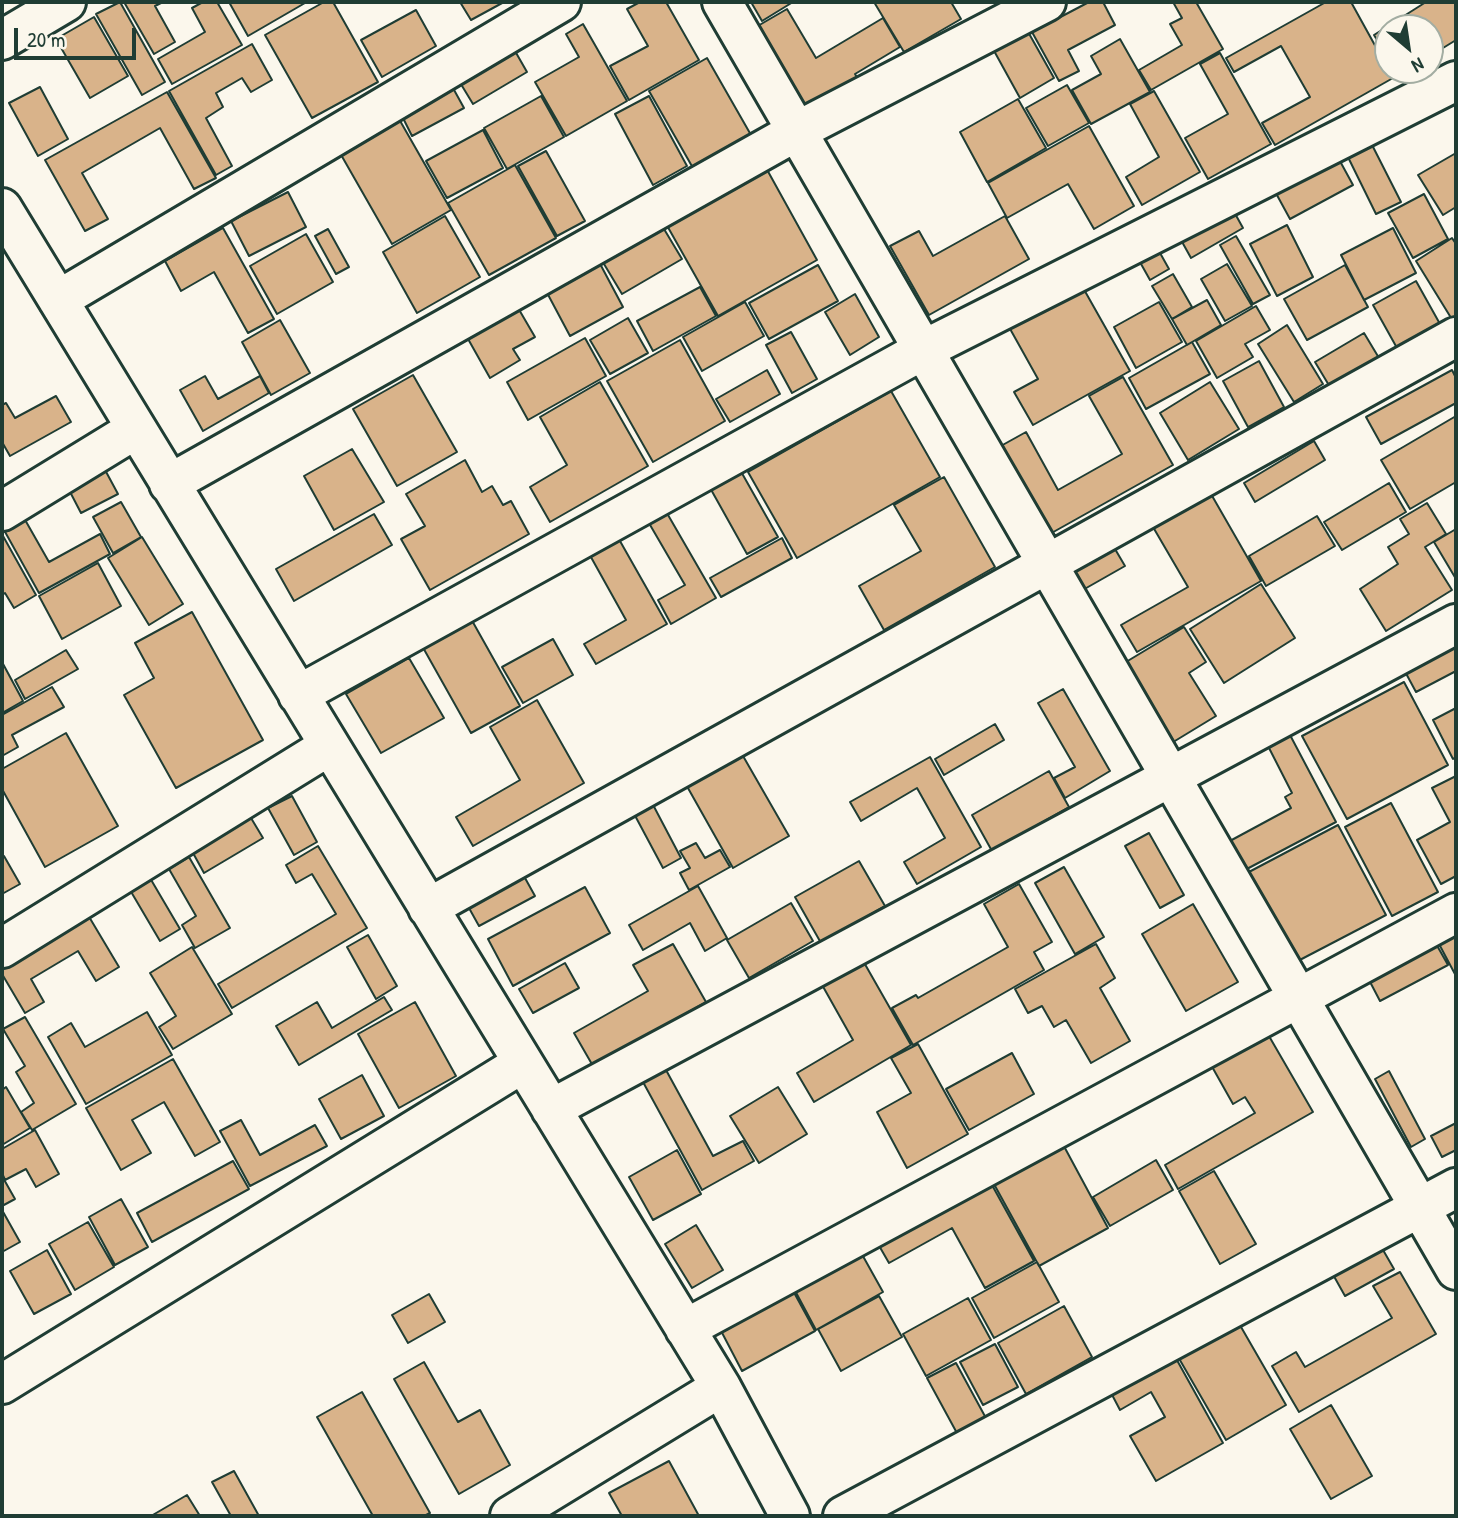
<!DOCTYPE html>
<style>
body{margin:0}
#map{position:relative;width:1458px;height:1518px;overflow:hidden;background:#fbf7ec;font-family:"Patrick Hand",sans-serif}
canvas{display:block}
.frame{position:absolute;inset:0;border:4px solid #1f3d34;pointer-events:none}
.north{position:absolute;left:1374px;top:14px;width:70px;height:70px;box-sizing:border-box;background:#fbf7ec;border:2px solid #a3ada2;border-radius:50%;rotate:151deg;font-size:19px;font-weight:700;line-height:28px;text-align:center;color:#1f3d34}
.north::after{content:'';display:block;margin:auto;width:24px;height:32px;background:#1f3d34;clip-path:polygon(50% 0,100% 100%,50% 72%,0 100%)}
.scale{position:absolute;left:14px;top:28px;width:122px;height:32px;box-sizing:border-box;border:4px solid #1f3d34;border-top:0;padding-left:9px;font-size:21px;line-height:24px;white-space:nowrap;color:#1f3d34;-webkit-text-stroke:5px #fbf7ec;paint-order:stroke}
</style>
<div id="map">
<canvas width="1458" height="1518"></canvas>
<div class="frame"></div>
<div class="north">N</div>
<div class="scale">20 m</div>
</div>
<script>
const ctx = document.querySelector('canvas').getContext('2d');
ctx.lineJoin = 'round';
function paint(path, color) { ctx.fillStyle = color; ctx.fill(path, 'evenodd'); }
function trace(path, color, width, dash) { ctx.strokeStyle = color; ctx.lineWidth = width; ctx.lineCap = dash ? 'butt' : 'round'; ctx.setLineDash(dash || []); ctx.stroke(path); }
const building = new Path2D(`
 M120,2L165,82L142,95L96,14Z
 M124,2H163L155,6L175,42L154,54Z
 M203,2H217L242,45L172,84L158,59L205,32L192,8Z
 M229,2H304L305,3L248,36Z
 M324,2H333L378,82L312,118L265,35Z
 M460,2H504L471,20Z
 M640,2H666L699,60L629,100L610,66L648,46L627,9Z
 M751,2H793L762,21Z
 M874,2H951L961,19L904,52Z
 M1089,2H1103L1115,25L1068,50L1079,71L1059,81L1032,32Z
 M1173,2H1196L1223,49L1151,90L1139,70L1182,45L1170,24L1182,18Z
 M1326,2H1351L1393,78L1275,145L1262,123L1310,97L1281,46L1234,72L1226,58Z
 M1426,2H1456V40L1430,56V28H1388V58L1374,35Z
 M787,9L816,58L883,18L900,47L855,74L861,84L808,115L756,27Z
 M416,10L436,46L382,77L361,40Z
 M94,17L128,76L90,98L56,39Z
 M583,24L627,101L566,136L535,82L579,57L566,34Z
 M1027,30L1054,78L1020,98L993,49Z
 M1120,39L1150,92L1091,124L1072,90L1101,74L1091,56Z
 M252,44L272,80L251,92L242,78L216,93L223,107L206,118L232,166L216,175L169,91Z
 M511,44L527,72L473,104L456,76Z
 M1220,53L1271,144L1208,179L1185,138L1228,114L1200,64Z
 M707,58L755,142L697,175L649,91Z
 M448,79L464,108L412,136L397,106Z
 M1067,85L1089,123L1048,146L1026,108Z
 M40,87L68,139L38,156L9,103Z
 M1154,91L1200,172L1142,205L1126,177L1159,157L1130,104Z
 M167,92L216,178L194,189L160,128L82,173L108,219L85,231L45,160Z
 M541,96L564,137L507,169L484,128Z
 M649,96L687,166L653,185L615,114Z
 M1018,99L1046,148L987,182L960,132Z
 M399,119L451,210L392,244L340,153Z
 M1089,126L1134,206L1094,229L1068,184L1007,218L988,183Z
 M483,130L503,168L447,198L426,161Z
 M1368,137L1401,202L1376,214L1344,149Z
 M546,151L585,221L557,236L518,166Z
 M1335,152L1353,185L1290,219L1272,186Z
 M1456,153V207L1443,215L1418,175Z
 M515,165L556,238L489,275L448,203Z
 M765,166L817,260L718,316L665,222Z
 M288,192L306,227L249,256L231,221Z
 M1424,194L1448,239L1413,258L1388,213Z
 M1228,201L1243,228L1191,258L1176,231Z
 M445,216L480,277L417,313L383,252Z
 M1005,216L1029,259L929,315L890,246L919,231L933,256Z
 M661,224L682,259L622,294L601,259Z
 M1287,225L1313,277L1277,296L1250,244Z
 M223,228L274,319L248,333L214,272L181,291L165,261Z
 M1393,228L1416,273L1364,300L1341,255Z
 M328,229L349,267L336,274L315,236Z
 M306,234L333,282L277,314L250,266Z
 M1236,236L1270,295L1253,304L1220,245Z
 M1452,238L1456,244V319L1453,321L1416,261Z
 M1155,244L1169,269L1150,280L1136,255Z
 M598,260L623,307L570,336L545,289Z
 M1227,264L1252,306L1225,321L1201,279Z
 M818,265L838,301L769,339L749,303Z
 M1345,265L1368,307L1307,340L1284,299Z
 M1173,274L1192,307L1172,319L1152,286Z
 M1416,281L1440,324L1397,348L1373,305Z
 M1082,286L1130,371L1033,425L1014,392L1038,379L1009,327Z
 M700,287L716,316L653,351L637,321Z
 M855,294L879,337L850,355L825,312Z
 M1207,300L1221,325L1187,345L1172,319Z
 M514,301L535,337L513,349L520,360L490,378L463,330Z
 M745,302L764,336L702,371L683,337Z
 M1159,302L1182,342L1136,368L1114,327Z
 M1256,306L1270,330L1245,344L1253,357L1217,378L1196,341Z
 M628,318L648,353L610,374L590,340Z
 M280,320L310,373L271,395L242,342Z
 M1287,325L1323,384L1294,402L1258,344Z
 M791,332L817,379L792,393L766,345Z
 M1364,333L1379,358L1330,387L1315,362Z
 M585,338L606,376L528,420L507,382Z
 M680,340L725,421L653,462L607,381Z
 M1192,342L1210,374L1146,409L1129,378Z
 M1259,361L1284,407L1248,427L1223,381Z
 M767,370L780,394L730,422L716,399Z
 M1452,370L1456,378V403L1381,444L1366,417Z
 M413,375L457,452L397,486L353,409Z
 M205,376L218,399L260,376L269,393L203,431L180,390Z
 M1123,377L1173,465L1048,535L999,447L1026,432L1058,490L1122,454L1089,396Z
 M600,382L648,466L550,522L530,487L567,465L540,417Z
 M1210,382L1239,429L1188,460L1160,413Z
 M891,391L940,477L797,558L748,472Z
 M56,396L71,422L10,456L2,442V405L6,403L15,418Z
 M1456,416V482L1410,509L1381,460Z
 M1314,441L1325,460L1255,502L1244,483Z
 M352,449L384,502L334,530L304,476Z
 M465,460L482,492L492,486L503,505L511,501L529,534L430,590L401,539L425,526L406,494Z
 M104,468L118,494L81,513L68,488Z
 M739,468L778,537L747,554L709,486Z
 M944,477L995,567L884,630L859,586L921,551L894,505Z
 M1389,483L1406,512L1342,550L1324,522Z
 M1211,494L1261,581L1137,652L1121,625L1188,587L1153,527Z
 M121,502L141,537L113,553L93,517Z
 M1427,503L1446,534L1425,547L1452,590L1386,631L1360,589L1398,564L1388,547L1409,534L1400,519Z
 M664,508L716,598L671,624L658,600L685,585L646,518Z
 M374,514L392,545L294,601L276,569Z
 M1317,516L1335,546L1266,586L1249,556Z
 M24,518L49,562L100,534L110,554L39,593L4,530Z
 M1456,529V579L1434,542Z
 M616,534L667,624L596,664L584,644L626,620L587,550Z
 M3,536L36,595L14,608L5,593L2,595Z
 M142,537L183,604L149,625L108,558Z
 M782,538L792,558L721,597L710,578Z
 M1115,549L1125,566L1081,591L1071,574Z
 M98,563L121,606L62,639L39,596Z
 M1261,584L1295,638L1224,683L1190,629Z
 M192,612L263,740L176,788L124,695L154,678L135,643Z
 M470,617L520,706L471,733L421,644Z
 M1184,627L1206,662L1189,673L1216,716L1165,747L1116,668Z
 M1456,637V671L1416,692L1402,666Z
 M553,639L573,675L523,703L502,667Z
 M66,650L78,669L25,699L15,680Z
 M409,658L444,718L381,753L346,694Z
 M2,662L23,701L2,713Z
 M1404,682L1448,765L1347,819L1302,736Z
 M52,687L64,707L12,735L18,747L2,756V715Z
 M1063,689L1110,771L1065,798L1054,778L1075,767L1038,703Z
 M537,700L584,783L473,846L456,817L520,780L490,727Z
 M1456,708V757L1453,759L1433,720Z
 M995,724L1004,740L944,775L935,759Z
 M66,733L118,826L45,867L2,789V769Z
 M1290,735L1336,822L1243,871L1228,842L1291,808L1285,797L1292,793L1268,746Z
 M739,749L789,836L733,868L684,781Z
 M930,757L981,847L917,884L904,862L945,838L917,788L861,821L850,802Z
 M1049,771L1069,807L992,851L972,815Z
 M1456,776V876L1441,884L1417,840L1450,822L1432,788Z
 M292,796L317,842L294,855L268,808Z
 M651,801L681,858L663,868L632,810Z
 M1391,803L1438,892L1392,916L1345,827Z
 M251,818L263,838L204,873L193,853Z
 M1338,825L1386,915L1294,963L1247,873Z
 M1149,833L1184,895L1160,908L1125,846Z
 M696,843L705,858L720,850L730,867L689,890L680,873L690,868L680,851Z
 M318,846L367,928L232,1008L218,984L336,914L312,874L296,883L286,865Z
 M4,856L20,884L2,894V857Z
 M189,857L230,928L195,948L182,925L196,916L169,869Z
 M859,861L885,906L821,943L795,897Z
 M1064,867L1104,937L1075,954L1035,883Z
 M520,869L535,896L479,926L464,899Z
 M150,878L180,929L160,941L130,890Z
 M1019,884L1052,942L1034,952L1044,970L913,1045L892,1008L916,995L918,998L1008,947L984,904Z
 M698,886L727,938L705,951L690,923L643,950L629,925Z
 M585,887L610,933L513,986L488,939Z
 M791,903L813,941L749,978L727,940Z
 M1193,904L1238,982L1186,1011L1142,934Z
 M85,910L119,967L96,981L78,951L31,979L44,1002L25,1013L2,974V960Z
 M368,935L397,986L376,999L347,947Z
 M1456,935V976L1439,944Z
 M1435,942L1448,965L1380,1001L1368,978Z
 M673,944L706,1002L593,1066L574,1033L648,991L633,965Z
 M1096,944L1115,978L1100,988L1130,1041L1091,1063L1066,1020L1054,1027L1042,1006L1028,1013L1015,989Z
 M192,947L232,1014L173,1049L159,1027L176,1016L150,973Z
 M862,959L911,1045L814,1102L797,1073L853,1040L821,983Z
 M565,963L579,988L533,1013L519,989Z
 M384,997L392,1010L299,1065L276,1026L317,1002L332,1028Z
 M415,1002L456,1076L399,1108L358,1034Z
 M147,1012L172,1055L86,1104L48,1037L71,1023L85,1047Z
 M25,1017L76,1104L32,1130L21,1112L34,1103L16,1072L25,1066L3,1029Z
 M1262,1024L1313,1112L1178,1189L1165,1165L1255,1113L1245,1097L1233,1104L1206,1056Z
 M918,1044L968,1134L907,1168L877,1112L911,1093L891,1058Z
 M1012,1053L1034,1094L969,1130L946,1089Z
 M173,1059L220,1142L195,1156L164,1102L132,1120L151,1153L121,1170L86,1108Z
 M666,1070L713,1156L743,1141L754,1161L702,1190L643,1082Z
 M1389,1071L1425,1139L1411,1147L1375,1079Z
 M362,1075L384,1116L341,1139L319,1099Z
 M6,1087L30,1128L2,1145V1090Z
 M778,1087L807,1134L759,1163L730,1116Z
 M241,1120L260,1155L315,1125L327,1146L250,1186L220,1131Z
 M1456,1123V1150L1442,1157L1431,1136Z
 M35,1130L59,1174L36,1187L26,1169L5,1180L2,1173V1149Z
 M1059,1137L1108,1228L1039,1266L989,1175Z
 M677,1150L701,1194L653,1220L629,1177Z
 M1156,1160L1173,1190L1110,1226L1093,1197Z
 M233,1161L249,1189L152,1242L137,1213Z
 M1214,1171L1256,1244L1220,1264L1179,1191Z
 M2,1176L15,1199L2,1206Z
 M987,1176L1034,1261L985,1288L952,1228L889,1263L874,1237Z
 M121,1199L148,1247L115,1265L89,1217Z
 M2,1210L20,1242L2,1252Z
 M88,1222L114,1267L75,1290L49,1244Z
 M696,1225L723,1270L692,1288L665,1244Z
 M1379,1243L1394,1269L1345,1296L1331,1271Z
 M859,1249L883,1292L816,1330L792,1285Z
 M47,1250L71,1294L34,1314L10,1271Z
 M1037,1262L1059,1302L994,1338L972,1298Z
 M1400,1272L1436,1334L1299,1412L1272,1366L1296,1352L1305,1367L1392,1318L1373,1286Z
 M791,1287L815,1331L742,1371L719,1327Z
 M429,1294L445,1322L408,1343L392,1315Z
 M879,1296L902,1337L841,1371L818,1329Z
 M968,1298L991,1340L926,1376L903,1334Z
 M1064,1306L1092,1357L1026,1394L998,1343Z
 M1237,1320L1286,1405L1226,1440L1177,1355Z
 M995,1344L1018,1387L983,1405L960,1362Z
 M1173,1353L1223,1443L1156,1481L1130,1436L1165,1417L1151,1392L1120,1410L1109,1389Z
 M424,1362L458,1422L480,1410L510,1465L459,1494L394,1379Z
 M956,1363L987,1420L958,1435L927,1378Z
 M362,1392L430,1513L424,1516H373L317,1417Z
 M1331,1405L1372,1476L1331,1499L1290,1429Z
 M669,1461L699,1516H622L609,1493Z
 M234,1471L259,1516H231L212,1482Z
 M187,1495L200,1516H151Z`);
const minor = new Path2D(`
 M722,2L1456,1270
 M2,40L66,2
 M2,208L721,1387L790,1516
 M58,300L561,2
 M169,484L797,131L1046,2
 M2,511L136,429
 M298,695L923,350L1456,81
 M428,908L1456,337
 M2,948L329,746
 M551,1109L1456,624
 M685,1329L1456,913
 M2,1384L523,1063
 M510,1516L721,1387
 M843,1516L1456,1188`);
paint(building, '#d9b38a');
trace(building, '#1f3d34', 2);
trace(minor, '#1f3d34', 44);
trace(minor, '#fbf7ec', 38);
</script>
